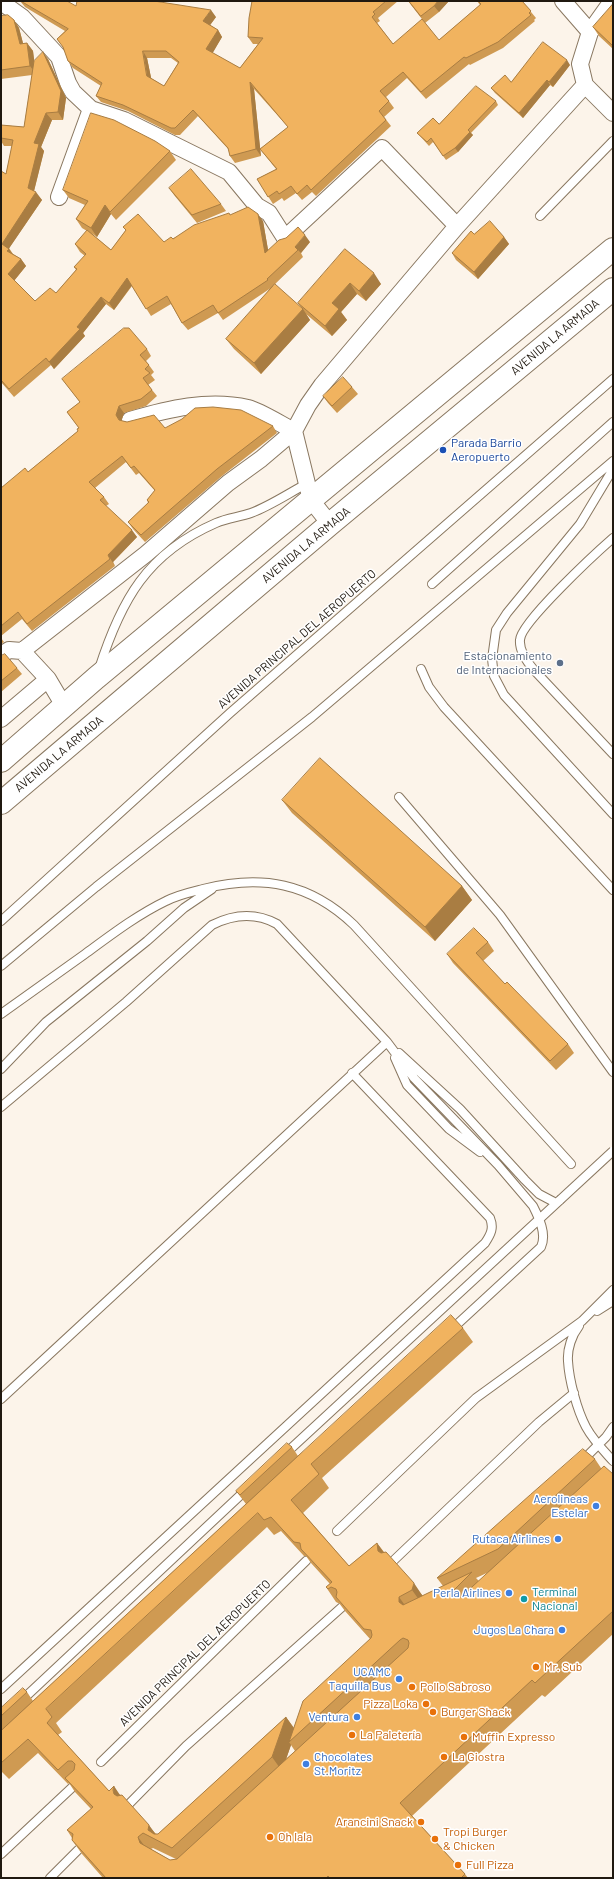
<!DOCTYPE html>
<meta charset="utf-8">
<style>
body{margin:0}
#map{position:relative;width:614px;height:1879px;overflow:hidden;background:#fcf4ea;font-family:Barlow,sans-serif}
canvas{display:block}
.frame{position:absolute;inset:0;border:2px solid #201910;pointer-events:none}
</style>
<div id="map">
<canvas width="614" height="1879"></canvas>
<div class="frame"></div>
</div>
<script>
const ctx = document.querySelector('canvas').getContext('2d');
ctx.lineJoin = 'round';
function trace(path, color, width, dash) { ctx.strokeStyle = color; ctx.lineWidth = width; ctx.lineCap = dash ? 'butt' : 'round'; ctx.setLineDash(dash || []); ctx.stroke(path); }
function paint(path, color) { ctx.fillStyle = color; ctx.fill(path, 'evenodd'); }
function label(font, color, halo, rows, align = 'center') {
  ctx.font = font + ' Barlow,sans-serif'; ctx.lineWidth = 3; ctx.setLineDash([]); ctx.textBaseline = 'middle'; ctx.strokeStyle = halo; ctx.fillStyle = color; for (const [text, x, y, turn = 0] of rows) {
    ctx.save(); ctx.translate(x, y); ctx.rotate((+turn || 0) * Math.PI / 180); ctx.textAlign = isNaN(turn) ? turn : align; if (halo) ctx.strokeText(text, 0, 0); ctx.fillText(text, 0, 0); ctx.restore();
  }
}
const lane = new Path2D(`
 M540,216L613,141
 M613,469L580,524L507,613L496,630L492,659L494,676L504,695L613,814
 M613,538C597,552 520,623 520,640C519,651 527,662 534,670L613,754
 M432,584L613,422
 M99,669C121,600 147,553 216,523C227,518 240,517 251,513C270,506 289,493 308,483
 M421,669L429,687L444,707L613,890
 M399,797L500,915L613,1072
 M1,921L230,713L613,379
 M1,966L96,887L312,717L613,461
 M1,1014C29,994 57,974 85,954C111,935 137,915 166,901C177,895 191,892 203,889C262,874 310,883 354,925L571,1164
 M399,1053L460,1109L525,1180L539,1194L556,1203
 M395,1058L407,1085L449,1129L480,1152
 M1,1069L46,1022L147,941L184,908L212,889
 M1,1107L126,1002L212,925C234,914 255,912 277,924L387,1042L414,1078L498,1165L533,1206C539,1218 547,1234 541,1247L452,1329
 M597,1311L613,1301
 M579,1326C572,1335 567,1349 568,1361C569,1380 577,1410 586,1427C593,1440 603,1450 613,1461
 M1,1399L387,1042
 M285,1454L560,1200
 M582,1461L606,1437L613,1427
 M337,1531L476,1398L582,1321L613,1290
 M392,1562L539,1422L574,1393
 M1,1689L485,1243C491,1234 494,1228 490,1218L352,1073
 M21,1701L247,1489
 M101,1762L306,1561
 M128,1805L186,1746L342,1607
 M1,1854L79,1781
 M50,1878L78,1850`);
const street = new Path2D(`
 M563,1L590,32
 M1,2L22,17L59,57L68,83L73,92L91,109L124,120L229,172L257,206L269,213L285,238L382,148L457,226
 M585,85L613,113
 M59,197L91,109
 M330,524L311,500L294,431L308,405L322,385L457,226L585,85L580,64L590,32L612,1
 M22,651L146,554L228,483L261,459L294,431C282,425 260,411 248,408C208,399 168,409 130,420
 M1,655L9,650L22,651L48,679L64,706
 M1,719L48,679`);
const secondary = new Path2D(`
 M1,761L96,678L613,249
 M1,803L330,524L613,289`);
const laneBridge = new Path2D(`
 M560,1200L613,1151`);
const wall = new Path2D(`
 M20,1L76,6L216,17L210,25L218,30L222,37L212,53L240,68L258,44H253L248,37L252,1H398L378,18L380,21L377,23L393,44L439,40L480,5L477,1H522L536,18L534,20L535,21L503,48L470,65L469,64L426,99L407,78L386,97L394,108L384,117L391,126L316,196L312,192L302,200L296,193L284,201L282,198L273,204L257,179L276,169L260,149L261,156L235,163L230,156L229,150L198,116L180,135H175L128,111L101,102L96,96L101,86L73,68L68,61L64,48L57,39L65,31L25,7ZM147,58H171L178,63L164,86L151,78ZM254,89L288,127L260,149Z
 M408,1H449L439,12L425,23Z
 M613,4V49L599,36L593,27Z
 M1,16L14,20L19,28L23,43H27L33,51L34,61L48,59L66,98L63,120H52L41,147L44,151L34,191L42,200L9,248L13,254L21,259L26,266L14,281L35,301L56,293L76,270L74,267L85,256L80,252L75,244L87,231L82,228L76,219L85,205L69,198L63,190L170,151L176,160L116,220L111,214L97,237L91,233L111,250L126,230L123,227L164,242L230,215L263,221L268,250L310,242L301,253L303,257L273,286L302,308L298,303L345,249L381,284L366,301L357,294L341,312L347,320L332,336L306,314L310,320L261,374L234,349L226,339L271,288L223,320L218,313L188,330L182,323L171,304L151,316L132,286L114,310L106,304L83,333L85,336L54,369L51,365L14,397L1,382V171L6,174L12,146H4L1,141V125L24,127L32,75L1,79Z
 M570,65L553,87L550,85L523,118L495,93L491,88Z
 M496,101L498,105L471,133L473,135L458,152L446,160L433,142L429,146L420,136L417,133L439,124Z
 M169,188L221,204L226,211L197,223L174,195Z
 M504,237L509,244L478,279L456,260L452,253Z
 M147,349L151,356L146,361L154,372L151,375L155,380L148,385L157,396L146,406L124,413L121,421L127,422L165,428L273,426L277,433L222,476L145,542L133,529L128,522L148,503L147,500L155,491L139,473L136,475L126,462L95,488L104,497L109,504L106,506L137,537L113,562L115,566L32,631L22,619L1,636V488L28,472L78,431L79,428L67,412L80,402L62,379Z
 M352,387L358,394L337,413L328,403L323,396Z
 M1,638L4,642L1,644Z
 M1,656L17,668L22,674L1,692Z
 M282,800L462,886L472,900L435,941L292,813Z
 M488,942L494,951L483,961L505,984L568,1044L574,1053L556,1070L453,963L447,954Z
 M463,1328L473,1342L322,1478L329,1488L303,1513L349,1566L377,1543L384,1552L423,1596L443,1586L437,1578L595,1459L601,1468L613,1474V1634L545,1697L542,1695L412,1816L465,1874L468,1878H103L82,1854L72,1840V1838L67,1830L91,1809L75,1792L69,1783L68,1784L38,1753L9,1779L1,1771V1772V1708L27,1692L33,1701L246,1504L236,1491L292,1447L298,1456ZM267,1527L274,1535L281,1531L304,1556H306L311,1563L330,1584L326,1587L336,1602L338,1603H339L345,1611L370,1639L294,1728L286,1717L158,1834H156L121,1795L109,1791L58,1735L62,1732L56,1723ZM489,1572L479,1581L476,1578ZM291,1745L295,1751L286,1759ZM153,1848L176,1859L170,1860L151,1849Z`);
const shadedWall = new Path2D(`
 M438,1H449L439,12L434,6Z
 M211,10L216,17L208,28L203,21Z
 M14,20L19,28L25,51L20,44Z
 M218,30L222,37L211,56L206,49Z
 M27,43L33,51L36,74L30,66Z
 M143,51L147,58L152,82L147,76Z
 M43,52L48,59L66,98L63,120L58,112Z
 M567,60L570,65L553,87L549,82Z
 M547,80L550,85L523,118L519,113Z
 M250,82L254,89L261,156L256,149Z
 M46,113L52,120L41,147L44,151L33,195L28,188L34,143Z
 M470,132L473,135L458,152L455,148Z
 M36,192L42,200L8,250L9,249L14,256L12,258L2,244Z
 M105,205L111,214L97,237L91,228Z
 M258,214L263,221L270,261L265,253Z
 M305,235L310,242L301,253L295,247Z
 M504,237L509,244L478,279L474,272Z
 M21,259L26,266L13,282L8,274Z
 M374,273L381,284L366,301L359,291Z
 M127,278L132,285L114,310L109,303Z
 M350,283L357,294L341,312L347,320L332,336L325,326L332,303Z
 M101,297L106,304L83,333L85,336L54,369L49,362Z
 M303,309L310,320L261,374L254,363Z
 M119,406L124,413L121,422L124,427L116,415Z
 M132,530L137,537L113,562L115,566L108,555Z
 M462,886L472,900L435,941L425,927Z
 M377,1543L387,1557L378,1551Z
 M414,1583L424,1598L422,1604L412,1590Z
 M453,1591L463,1605L454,1597Z
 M399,1597L409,1611L399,1602Z
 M286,1717L296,1731L289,1742L291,1745L282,1771L272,1757Z
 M114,1786L124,1801L114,1794L113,1790Z
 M149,1825L159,1839L148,1830Z
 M138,1837L148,1851L140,1843Z`);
const building = new Path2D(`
 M21,1H67L76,6L77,1H154L211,10L203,21L218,30L206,49L240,68L263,38L248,37L249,18L252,1H386L373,12L375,14L372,17L393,44L422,19L439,40L481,4L478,1H522L531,11L529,13L531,15L498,42L466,58L464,57L421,92L403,72L380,91L389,101L379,111L386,120L311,190L307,185L297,194L291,186L279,194L277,191L268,197L257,179L277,169L260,149L288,127L250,82L256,149L230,156L228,148L193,110L175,128H171L123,105L96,96L102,83L68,61L63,47L57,39L68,29ZM143,51H166L179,62L164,86L147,76Z
 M409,1H438L434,6L421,16Z
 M613,4V46L593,27Z
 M8,15L14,20L20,44L27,43L30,66L1,70V16Z
 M543,42L567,60L549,82L547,80L519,113L491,88L505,75L511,82Z
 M43,52L61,91L58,112L46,113L34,143L39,144L28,188L36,192L2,244L9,249L7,251L21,259L8,274L35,301L50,288L56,293L77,269L74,267L86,254L75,244L87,230L111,250L126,230L123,227L138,214L164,242L171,237L173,239L194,225L229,213L230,215L248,207L258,214L265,253L279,240L286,238L298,227L305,235L295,247L298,250L267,279L268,280L218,313L213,305L182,323L167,296L146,309L127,278L109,303L101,297L77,327L80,329L49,362L46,358L9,389L1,380V171L6,174L13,140L1,138V125L24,127L34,61Z
 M476,86L496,101L468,130L470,132L455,148L443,156L431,138L427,142L417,133L433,118L439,124Z
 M91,113L114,120L155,141L170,151L110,212L105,205L91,228L76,219L88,201L63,190Z
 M191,169L221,204L192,215L169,188Z
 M490,221L504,237L474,272L452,253L471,231L474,234Z
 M345,249L374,273L359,291L350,283L332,303L339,309L325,326L298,303Z
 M275,284L303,309L254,363L226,339Z
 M124,328H129L147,349L140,355L149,365L145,369L150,373L143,378L152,390L141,399L119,406L116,415L119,420L127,422L154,415L165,428L182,419L195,408L213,407L241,410L273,426L217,469L141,535L128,522L149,502L147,500L155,490L134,466L131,468L122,456L89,482L104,497L100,500L132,530L108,555L110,559L27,624L18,612L1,626V488L25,468L28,472L78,431L77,429L79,428L67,412L80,402L62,379Z
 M343,377L352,387L332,406L323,396Z
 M5,654L17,668L1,681V656Z
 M320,758L462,886L425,927L282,800Z
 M474,928L488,942L476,953L505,984L507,982L568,1044L550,1061L447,954Z
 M451,1315L463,1328L311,1464L319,1474L291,1500L349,1566L377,1543L378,1551L381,1553L386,1552L414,1583L412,1590L399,1597V1602L403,1605L472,1572L453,1591L454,1597H461L604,1466L613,1474V1611L535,1683L532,1680L400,1803L465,1874L461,1878H330L328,1876L326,1878H106L72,1840L73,1834L67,1830L93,1807L65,1778L74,1770L75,1764L72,1761H68L58,1770L28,1739L1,1763V1731ZM258,1513L264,1520L271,1517L294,1542L300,1543L301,1549L332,1582L326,1587L328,1589L331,1587L336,1589L337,1592L336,1597L364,1629L371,1630L372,1635L371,1638L303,1701L289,1742L400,1640L403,1638L408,1640L409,1643L408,1648L177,1859L170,1860L140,1843L138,1837L143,1833L172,1848L272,1757L286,1717L158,1834H154L148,1830L149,1825L122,1795L117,1796L114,1794L113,1790L114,1786L109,1791L47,1723L52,1717L46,1709Z
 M287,1443L292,1447L240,1495L236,1491Z
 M583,1449L595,1459L498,1549L437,1578L530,1495Z
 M23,1688L27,1692L1,1716V1708Z`);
const markers = [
 [443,450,4,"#1a4fb4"],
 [560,663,4,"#5c6f8a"],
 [596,1506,4,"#3f7fe0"],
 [558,1539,4,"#3f7fe0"],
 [509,1593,4,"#3f7fe0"],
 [524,1599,4,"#0f9aa8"],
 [562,1630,4,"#3f7fe0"],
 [536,1667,4,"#e8710a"],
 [399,1679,4,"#3f7fe0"],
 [412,1687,4,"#e8710a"],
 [426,1704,4,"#e8710a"],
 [433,1712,4,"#e8710a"],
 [357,1717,4,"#3f7fe0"],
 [352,1735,4,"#e8710a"],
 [464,1737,4,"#e8710a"],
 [444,1757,4,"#e8710a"],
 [306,1764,4,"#3f7fe0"],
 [421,1822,4,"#e8710a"],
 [270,1837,4,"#e8710a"],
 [435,1839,4,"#e8710a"],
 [458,1865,4,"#e8710a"]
];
const streetNames = [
 ["AVENIDA LA ARMADA",555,337,-40],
 ["AVENIDA LA ARMADA",306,545,-40],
 ["AVENIDA PRINCIPAL DEL AEROPUERTO",297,639,-41],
 ["AVENIDA LA ARMADA",59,754,-40],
 ["AVENIDA PRINCIPAL DEL AEROPUERTO",195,1653,-44]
];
const transitNames = [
 ["Parada Barrio",451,443],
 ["Aeropuerto",451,457]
];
const serviceNames = [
 ["Estacionamiento",552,656],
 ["de Internacionales",552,670]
];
const shopNames = [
 ["Aerolineas",588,1499],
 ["Estelar",588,1513],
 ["Rutaca Airlines",550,1539],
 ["Perla Airlines",501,1593],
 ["Jugos La Chara",554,1630],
 ["UCAMC",391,1672],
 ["Taquilla Bus",391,1686],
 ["Ventura",349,1717],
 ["Chocolates",314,1757,"left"],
 ["St.Moritz",314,1771,"left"]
];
const cultureNames = [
 ["Terminal",532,1592],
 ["Nacional",532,1606]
];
const foodNames = [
 ["Mr. Sub",544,1667],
 ["Pollo Sabroso",420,1687],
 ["Pizza Loka",418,1704,"right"],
 ["Burger Shack",441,1712],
 ["La Paletería",360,1735],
 ["Muffin Expresso",472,1737],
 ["La Giostra",452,1757],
 ["Arancini Snack",413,1822,"right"],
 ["Tropi Burger",443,1832],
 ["& Chicken",443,1846],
 ["Oh lala",278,1837],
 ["Full Pizza",466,1865]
];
trace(lane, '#897760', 10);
trace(street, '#897760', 18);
trace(secondary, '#897760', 24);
trace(lane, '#fff', 8);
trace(street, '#fff', 16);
trace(secondary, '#fff', 22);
trace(laneBridge, '#897760', 10, []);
trace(laneBridge, '#fff', 8);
paint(wall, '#cf9a52');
paint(shadedWall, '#a97d42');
paint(building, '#f1b35f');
trace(building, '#a97d42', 1);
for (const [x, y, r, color] of markers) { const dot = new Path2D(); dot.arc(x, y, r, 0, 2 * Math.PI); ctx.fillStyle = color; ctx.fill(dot); trace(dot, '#fff', 1.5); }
label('12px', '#201910', '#fff', streetNames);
label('12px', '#164399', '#fff', transitNames, 'left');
label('12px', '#4e5e75', '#fff', serviceNames, 'right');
label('12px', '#366cbe', '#fff', shopNames, 'right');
label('12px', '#0d838f', '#fff', cultureNames, 'left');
label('12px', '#c56008', '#fff', foodNames, 'left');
</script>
